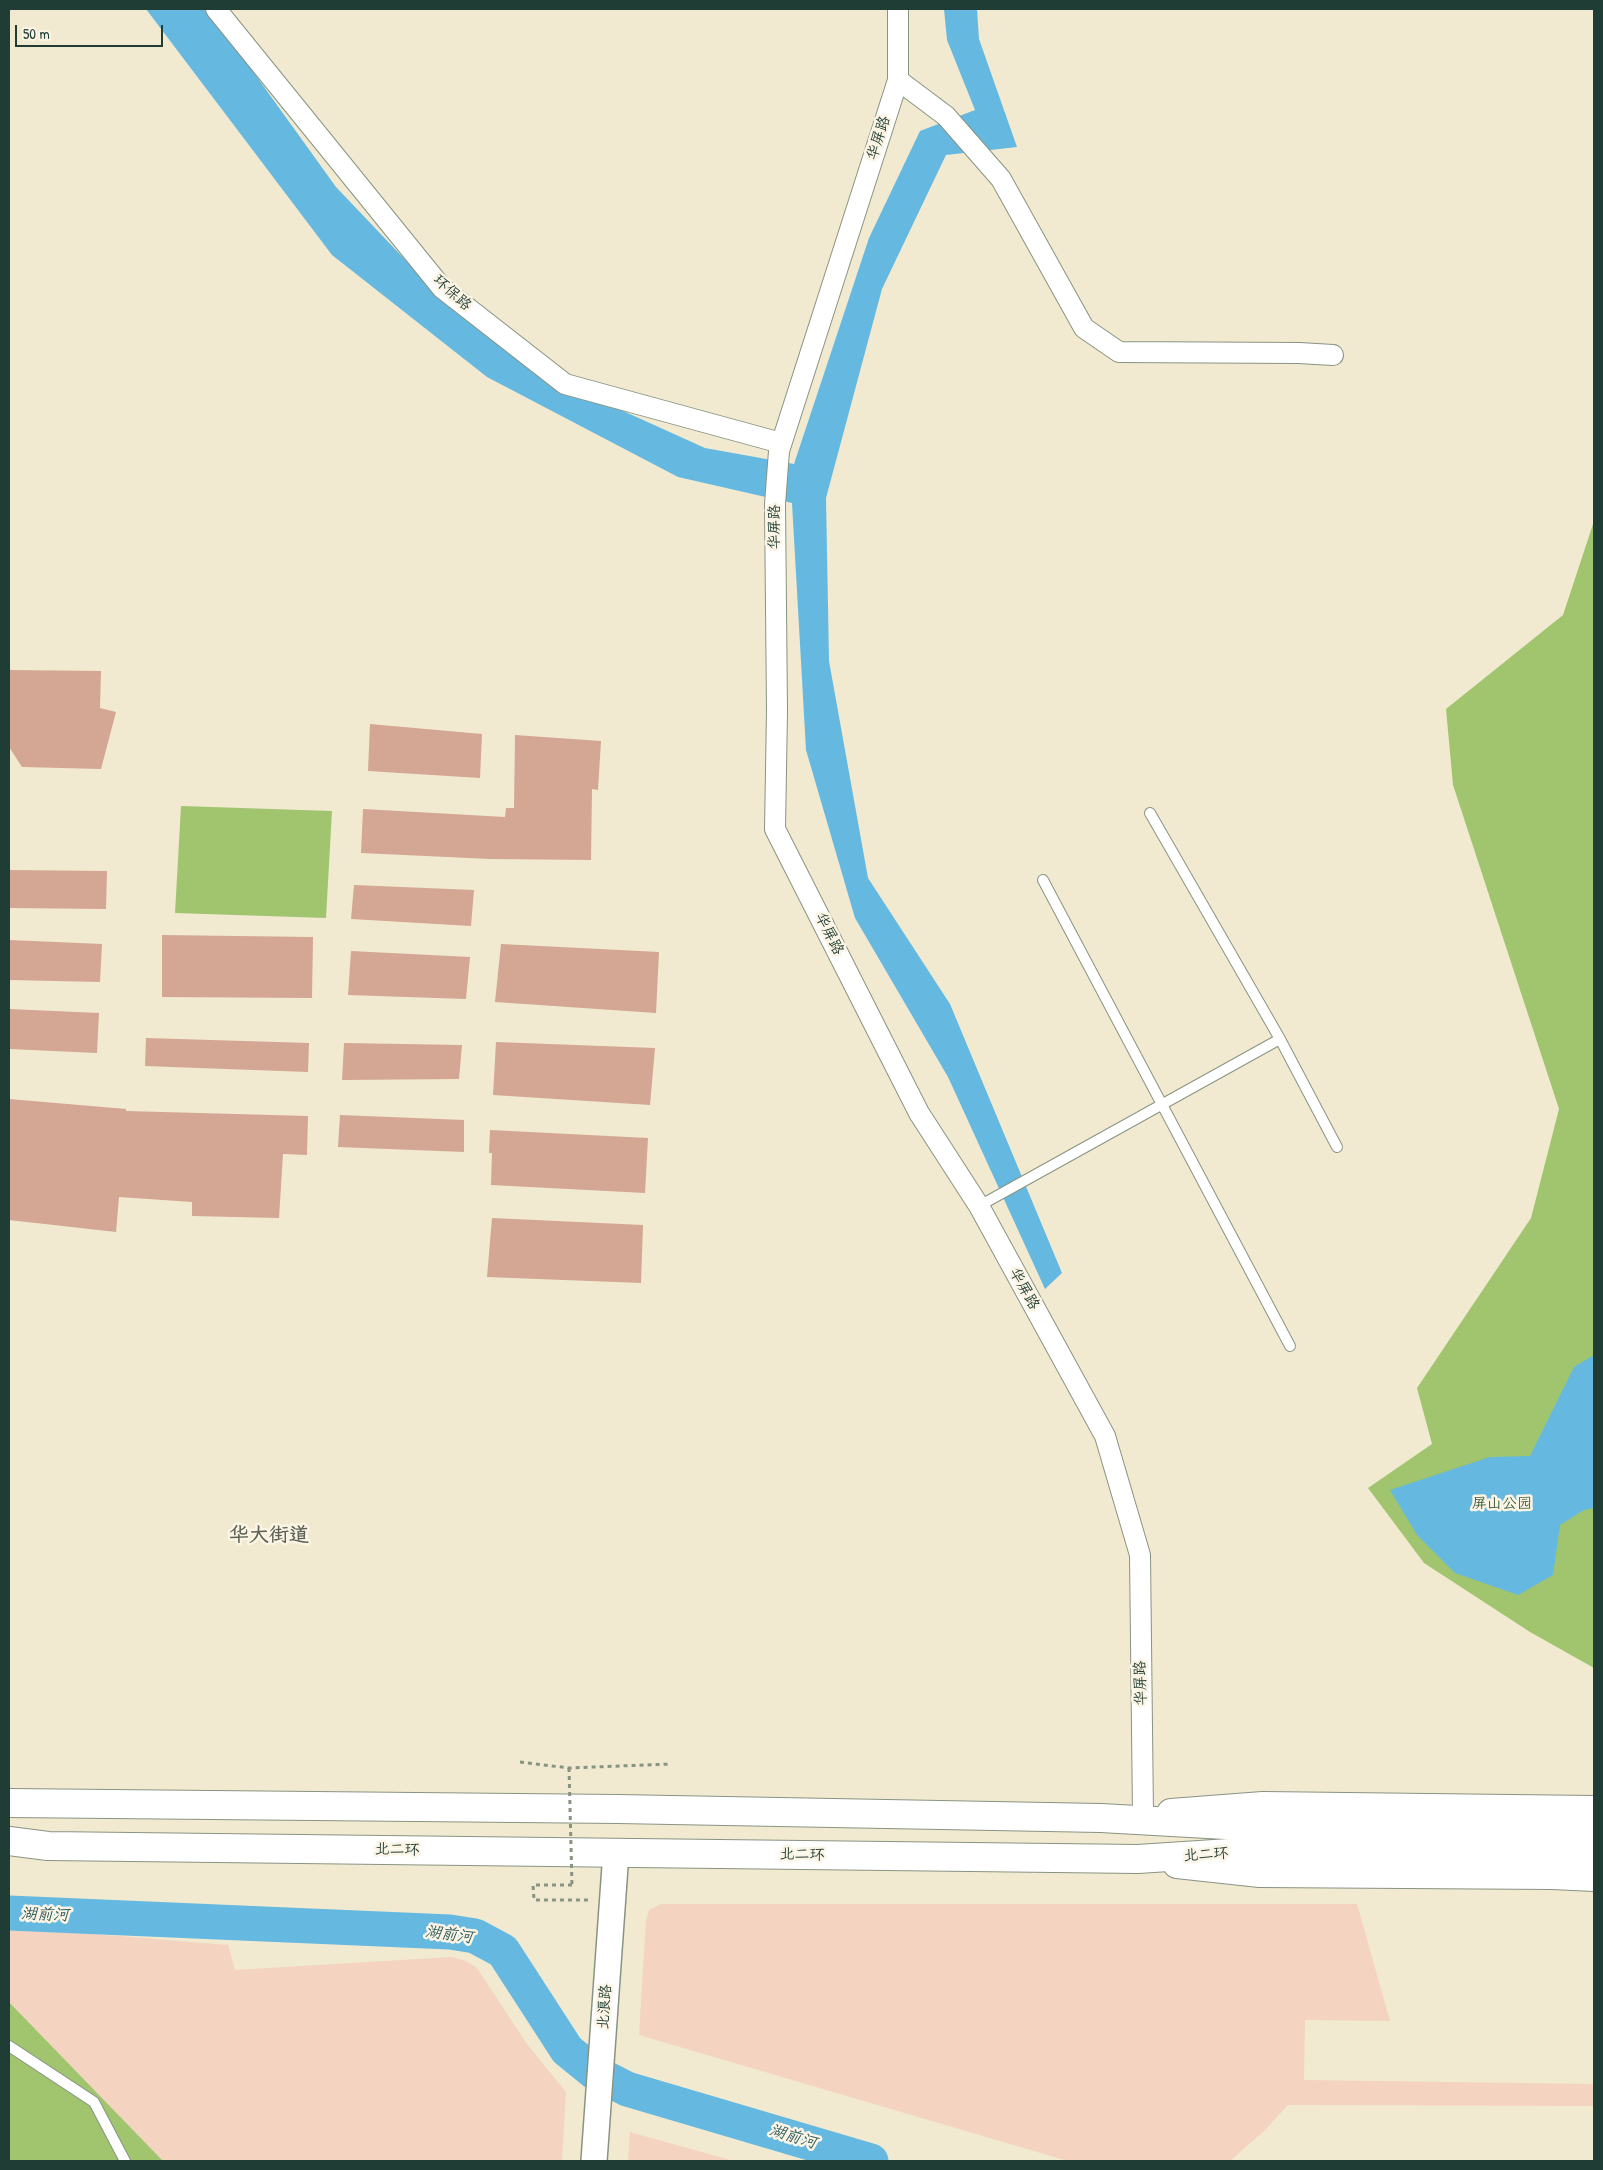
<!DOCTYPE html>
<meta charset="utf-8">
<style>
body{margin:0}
#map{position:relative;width:1603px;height:2170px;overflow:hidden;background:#f1ead0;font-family:"Patrick Hand",sans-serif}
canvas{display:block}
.frame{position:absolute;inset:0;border:10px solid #1f3d34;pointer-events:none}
.scale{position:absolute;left:15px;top:25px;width:148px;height:22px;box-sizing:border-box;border:2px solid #1f3d34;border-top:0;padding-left:6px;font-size:15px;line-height:18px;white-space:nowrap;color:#1f3d34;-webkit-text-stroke:4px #fcf5e5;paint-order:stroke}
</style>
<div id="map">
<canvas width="1603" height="2170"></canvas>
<div class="frame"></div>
<div class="scale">50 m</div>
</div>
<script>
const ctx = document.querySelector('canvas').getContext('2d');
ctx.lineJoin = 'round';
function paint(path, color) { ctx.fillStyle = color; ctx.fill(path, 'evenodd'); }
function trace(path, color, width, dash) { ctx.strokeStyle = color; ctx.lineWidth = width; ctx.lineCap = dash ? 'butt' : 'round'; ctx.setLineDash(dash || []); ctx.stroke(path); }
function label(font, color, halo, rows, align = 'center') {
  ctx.font = font + ' "Patrick Hand","LXGW WenKai TC",sans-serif'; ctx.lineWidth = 5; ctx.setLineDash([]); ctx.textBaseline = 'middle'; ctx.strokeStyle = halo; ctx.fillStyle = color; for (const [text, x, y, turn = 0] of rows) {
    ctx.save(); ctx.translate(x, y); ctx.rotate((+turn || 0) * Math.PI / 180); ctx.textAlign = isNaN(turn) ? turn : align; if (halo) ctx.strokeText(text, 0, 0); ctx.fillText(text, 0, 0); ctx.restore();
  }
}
const built = new Path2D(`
 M661,1904H1357L1390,2021L1305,2020L1304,2080L1594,2084V2106L1288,2105L1265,2130L1230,2161H1068L639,2035L646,1920L649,1910Z
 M9,1927L228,1945L235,1970L451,1957L466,1961L477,1968L527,2044L566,2092L562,2161H163L9,2002Z
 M630,2132L734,2161H628Z`);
const green = new Path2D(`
 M1594,521V1668L1530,1632L1424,1563L1368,1488L1432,1444L1417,1388L1531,1218L1559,1109L1453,785L1446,709L1563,615Z
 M181,806L332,811L326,918L175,913Z
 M9,2002L163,2161H9Z`);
const water = new Path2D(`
 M146,9H208L336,187L452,309L537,372L705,448L794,464L869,238L920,131L975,110L947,40L944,9H977L979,39L1017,147L946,155L882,289L826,498L829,661L868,878L950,1004L1062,1273L1045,1289L948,1077L855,918L806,750L792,503L678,477L487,377L332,255Z
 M1594,1355V1508L1584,1510L1560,1525L1553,1575L1518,1595L1455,1573L1417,1535L1390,1490L1490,1457L1530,1456L1574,1367Z`);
const river = new Path2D(`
 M9,1913L450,1932L475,1936L503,1951L567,2050L594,2072L627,2089L871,2161`);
const building = new Path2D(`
 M9,670L101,671L100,708L116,712L101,769L22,767L9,747Z
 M370,724L482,734L480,778L368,771Z
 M515,735L601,741L598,790L592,789L591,860L490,859L361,853L363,809L505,817L506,808H514Z
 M9,870L107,871L106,909L9,908Z
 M354,885L474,890L471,926L351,919Z
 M162,935L313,937L312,998L162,997Z
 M9,940L102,944L100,982L9,980Z
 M501,944L659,952L656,1013L495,1002Z
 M351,951L470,957L466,999L348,995Z
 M9,1009L99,1013L97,1053L9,1049Z
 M146,1038L309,1043L308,1072L145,1066Z
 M496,1042L655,1048L650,1105L493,1095Z
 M344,1043L462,1045L459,1079L342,1080Z
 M9,1099L126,1109V1111L308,1116L307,1155L283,1154L279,1218L192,1216V1202L119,1197L116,1232L9,1220Z
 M340,1115L464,1120V1152L338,1147Z
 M490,1130L648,1138L645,1193L491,1185L492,1153H489Z
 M492,1218L643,1225L641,1283L487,1277Z`);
const path = new Path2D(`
 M520,1762L569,1768L671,1764
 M572,1885H533L534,1900H592`);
const service = new Path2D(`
 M1150,813L1280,1039L1337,1147
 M1043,880L1290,1346
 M979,1206L1280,1039
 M9,2046L94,2102L125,2161`);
const minor = new Path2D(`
 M216,9L442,288L565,384L781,443
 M898,9V80L779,451L775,504L777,711L775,829L919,1113L979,1206L1105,1436L1140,1555L1143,1815
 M898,80L946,116L1001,179L1084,328L1119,352L1299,353L1333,355`);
const tertiary = new Path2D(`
 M594,2161L616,1852`);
const secondary = new Path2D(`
 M1171,1813L1263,1806L1594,1810
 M1177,1864L1260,1873L1553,1875L1594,1877`);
const trunk = new Path2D(`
 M9,1803L618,1809L1101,1818L1261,1827L1594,1834
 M9,1841L48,1846L1138,1859L1260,1851L1594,1858`);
const pathBridge = new Path2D(`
 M569,1768L572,1885`);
const streetNames = [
 ["华屏路",879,138,-72],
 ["环保路",452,293,42],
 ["华屏路",775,527,-90],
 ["华屏路",829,934,63],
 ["华屏路",1024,1289,61],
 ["华屏路",1141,1683,-91],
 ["北二环",397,1850,1],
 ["北二环",802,1855,1],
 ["北二环",1206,1855,-4],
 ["北浪路",605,2007,-86]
];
const parkNames = [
 ["屏山公园",1502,1504]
];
const waterNames = [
 ["湖前河",45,1915,2],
 ["湖前河",449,1935,8],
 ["湖前河",793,2137,17]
];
const districtNames = [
 ["华大街道",269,1536]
];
paint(built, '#f4d3c1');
paint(green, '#a1c56f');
paint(water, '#65b9e1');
trace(river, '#65b9e1', 35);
paint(building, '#d4a694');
trace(service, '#889482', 12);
trace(minor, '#889482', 22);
trace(tertiary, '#889482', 28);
trace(secondary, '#889482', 30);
trace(trunk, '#889482', 30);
trace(path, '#889482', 3, [4, 4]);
trace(service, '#fff', 10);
trace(minor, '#fff', 20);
trace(tertiary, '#fff', 25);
trace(secondary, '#fff', 28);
trace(trunk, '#fff', 28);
trace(pathBridge, '#889482', 3, [4, 4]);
label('15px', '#1f3d34', '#fcf5e5', streetNames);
label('15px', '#405f43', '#fcf5e5', parkNames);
label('italic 16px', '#305c5f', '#fcf5e5', waterNames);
label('bold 20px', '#5e6256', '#fcf5e5', districtNames);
</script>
